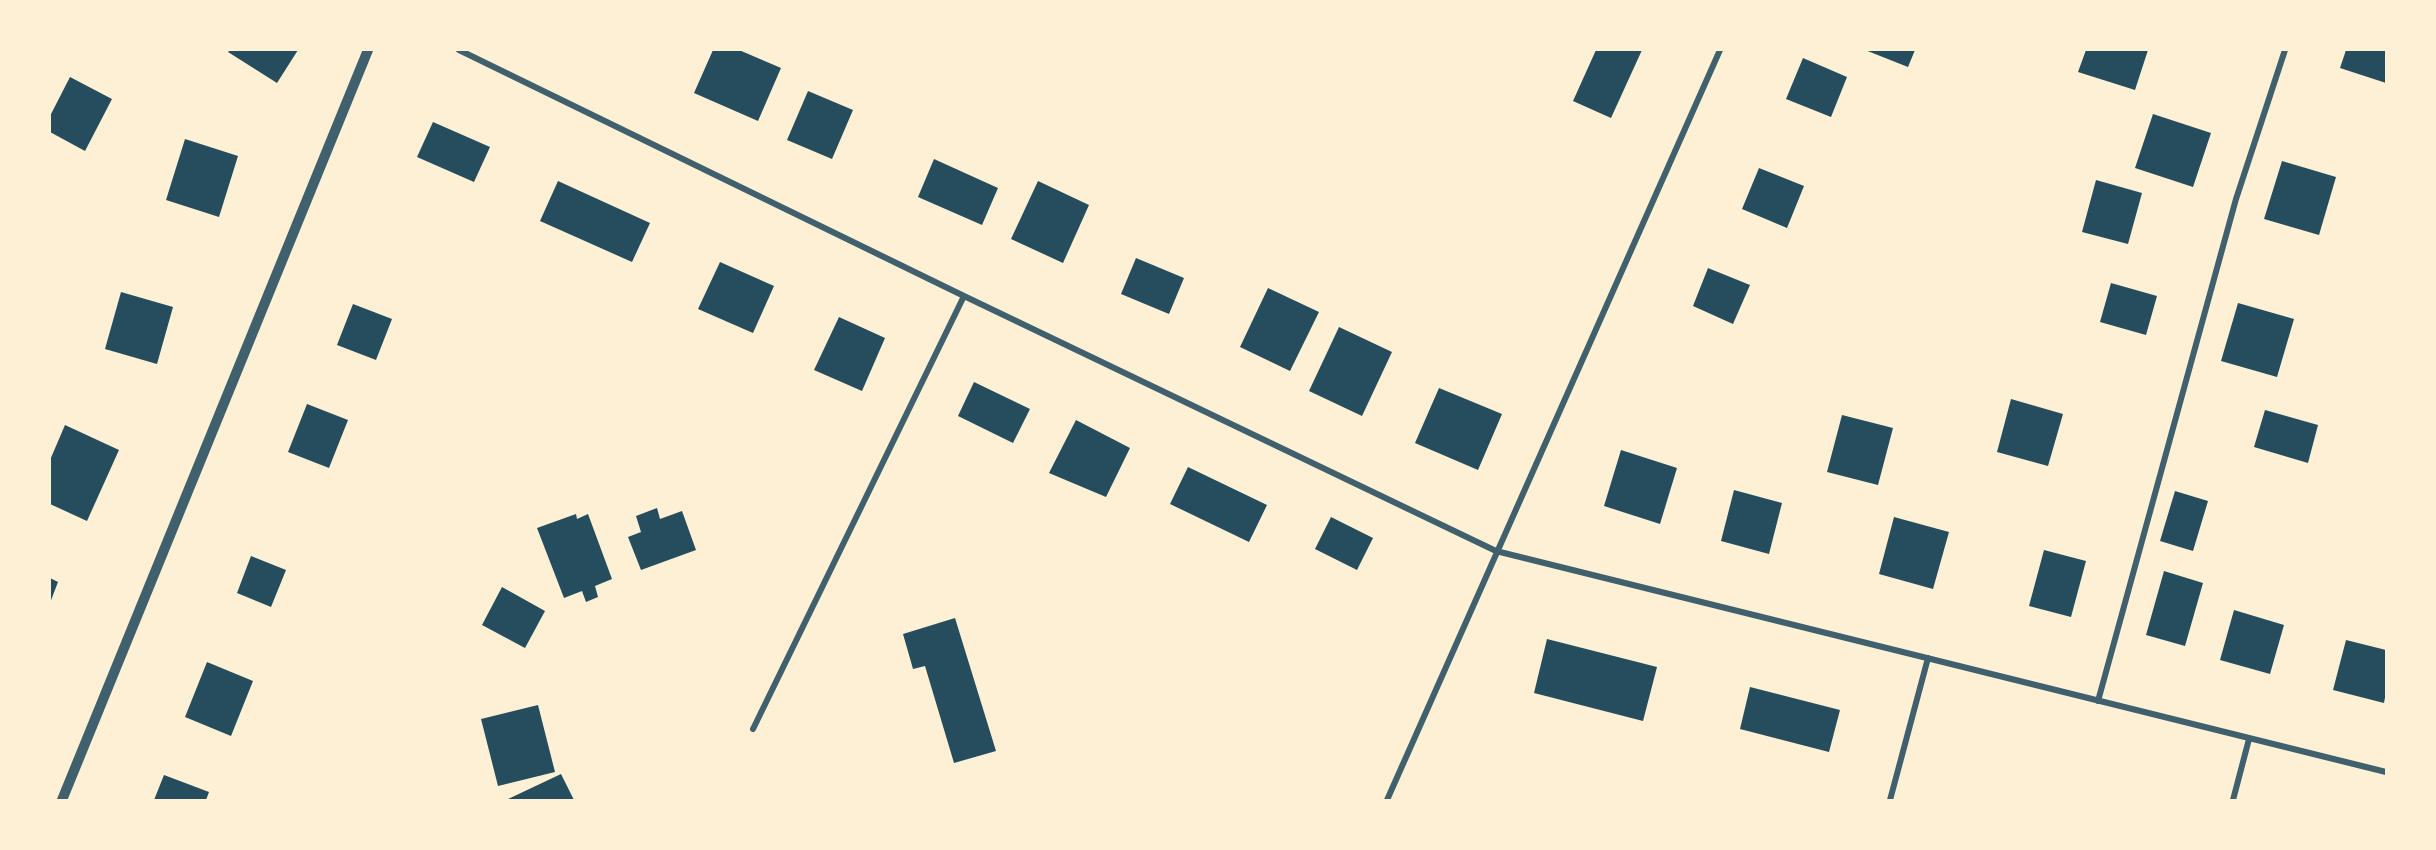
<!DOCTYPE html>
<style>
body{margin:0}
#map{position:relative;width:2436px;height:850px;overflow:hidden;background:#fdf0d5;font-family:Lora,serif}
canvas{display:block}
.frame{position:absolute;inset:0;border:51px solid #fdf0d5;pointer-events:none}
</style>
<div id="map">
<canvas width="2436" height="850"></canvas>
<div class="frame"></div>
</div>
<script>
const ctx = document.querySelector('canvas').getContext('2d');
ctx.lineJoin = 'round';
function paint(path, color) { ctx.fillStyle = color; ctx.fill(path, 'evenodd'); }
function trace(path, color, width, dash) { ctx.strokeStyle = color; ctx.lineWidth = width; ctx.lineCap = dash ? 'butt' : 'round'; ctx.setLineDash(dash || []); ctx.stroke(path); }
const building = new Path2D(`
 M230,50H298L277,83L228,52Z
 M713,50H739L781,68L758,121L694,93Z
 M1596,50H1642L1611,118L1573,101Z
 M1865,50H1915L1908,67Z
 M2086,50H2148L2135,90L2078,72Z
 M2346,50H2386V83L2340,68Z
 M1803,58L1847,77L1831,117L1786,99Z
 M70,77L112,99L85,151L50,132V116Z
 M808,91L853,110L832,159L787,140Z
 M2153,114L2211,133L2193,187L2135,168Z
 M433,122L490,147L474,182L417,157Z
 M185,139L238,156L219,217L166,200Z
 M934,159L998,188L982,225L918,197Z
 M2282,161L2336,177L2319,235L2264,219Z
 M1759,168L1804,186L1787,228L1742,209Z
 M2096,180L2142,193L2128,244L2082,232Z
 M558,181L650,223L632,262L540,221Z
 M1038,181L1089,205L1063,263L1011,239Z
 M1136,258L1184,278L1169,314L1121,294Z
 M720,262L774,286L753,333L698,309Z
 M1708,268L1750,285L1733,324L1693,306Z
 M2111,283L2157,296L2146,335L2100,322Z
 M1268,288L1319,312L1290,371L1240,347Z
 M121,292L173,307L157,364L105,349Z
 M2238,303L2294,319L2277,377L2221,361Z
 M353,304L392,319L376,360L337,345Z
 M839,317L885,338L862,391L814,370Z
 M1339,327L1392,352L1362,416L1309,391Z
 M974,382L1030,409L1013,443L958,416Z
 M1439,388L1502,414L1478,470L1415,443Z
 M2011,399L2063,414L2048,466L1997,452Z
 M307,404L348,420L329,468L288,452Z
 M2265,410L2318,425L2308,463L2254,447Z
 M1842,415L1893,428L1878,485L1827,472Z
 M1076,420L1130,448L1106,497L1049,473Z
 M65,425L119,450L87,521L50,504V460Z
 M1621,450L1677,468L1660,524L1604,506Z
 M1188,467L1267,505L1249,542L1170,504Z
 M1734,490L1782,503L1769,554L1721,541Z
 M2175,491L2208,501L2193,551L2160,541Z
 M657,508L660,519L682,511L696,550L641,570L628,537L641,532L636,516Z
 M576,514L577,519L588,514L612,579L595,586L598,597L586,602L582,591L564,598L537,528Z
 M1331,517L1373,538L1357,570L1315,549Z
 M1894,517L1949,532L1933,589L1879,574Z
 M2044,550L2086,561L2071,617L2029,606Z
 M251,556L286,570L271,607L237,593Z
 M2164,571L2203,583L2185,646L2146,635Z
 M50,578L58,582L50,603Z
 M502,587L545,611L525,648L482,625Z
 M2234,610L2284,625L2270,674L2220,660Z
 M955,618L996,751L954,763L925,666L913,669L903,634Z
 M1547,639L1657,667L1643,721L1534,693Z
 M2346,640L2386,650V692L2384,703L2333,690Z
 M207,662L253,681L231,736L185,717Z
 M1750,687L1840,710L1829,752L1740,729Z
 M538,705L555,772L498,786L481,719Z
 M561,774L574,800H506Z
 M164,775L209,792L206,800H154Z`);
const minor = new Path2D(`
 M459,50L964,296L1496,551L2386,772
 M2098,701L2236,199L2285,50
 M753,729L964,296
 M1387,800L1720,50
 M1890,800L1928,658
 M2233,800L2249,739`);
const tertiary = new Path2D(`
 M62,800L368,50`);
paint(building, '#264d5e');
trace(minor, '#3f606c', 6);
trace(tertiary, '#3f606c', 10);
</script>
